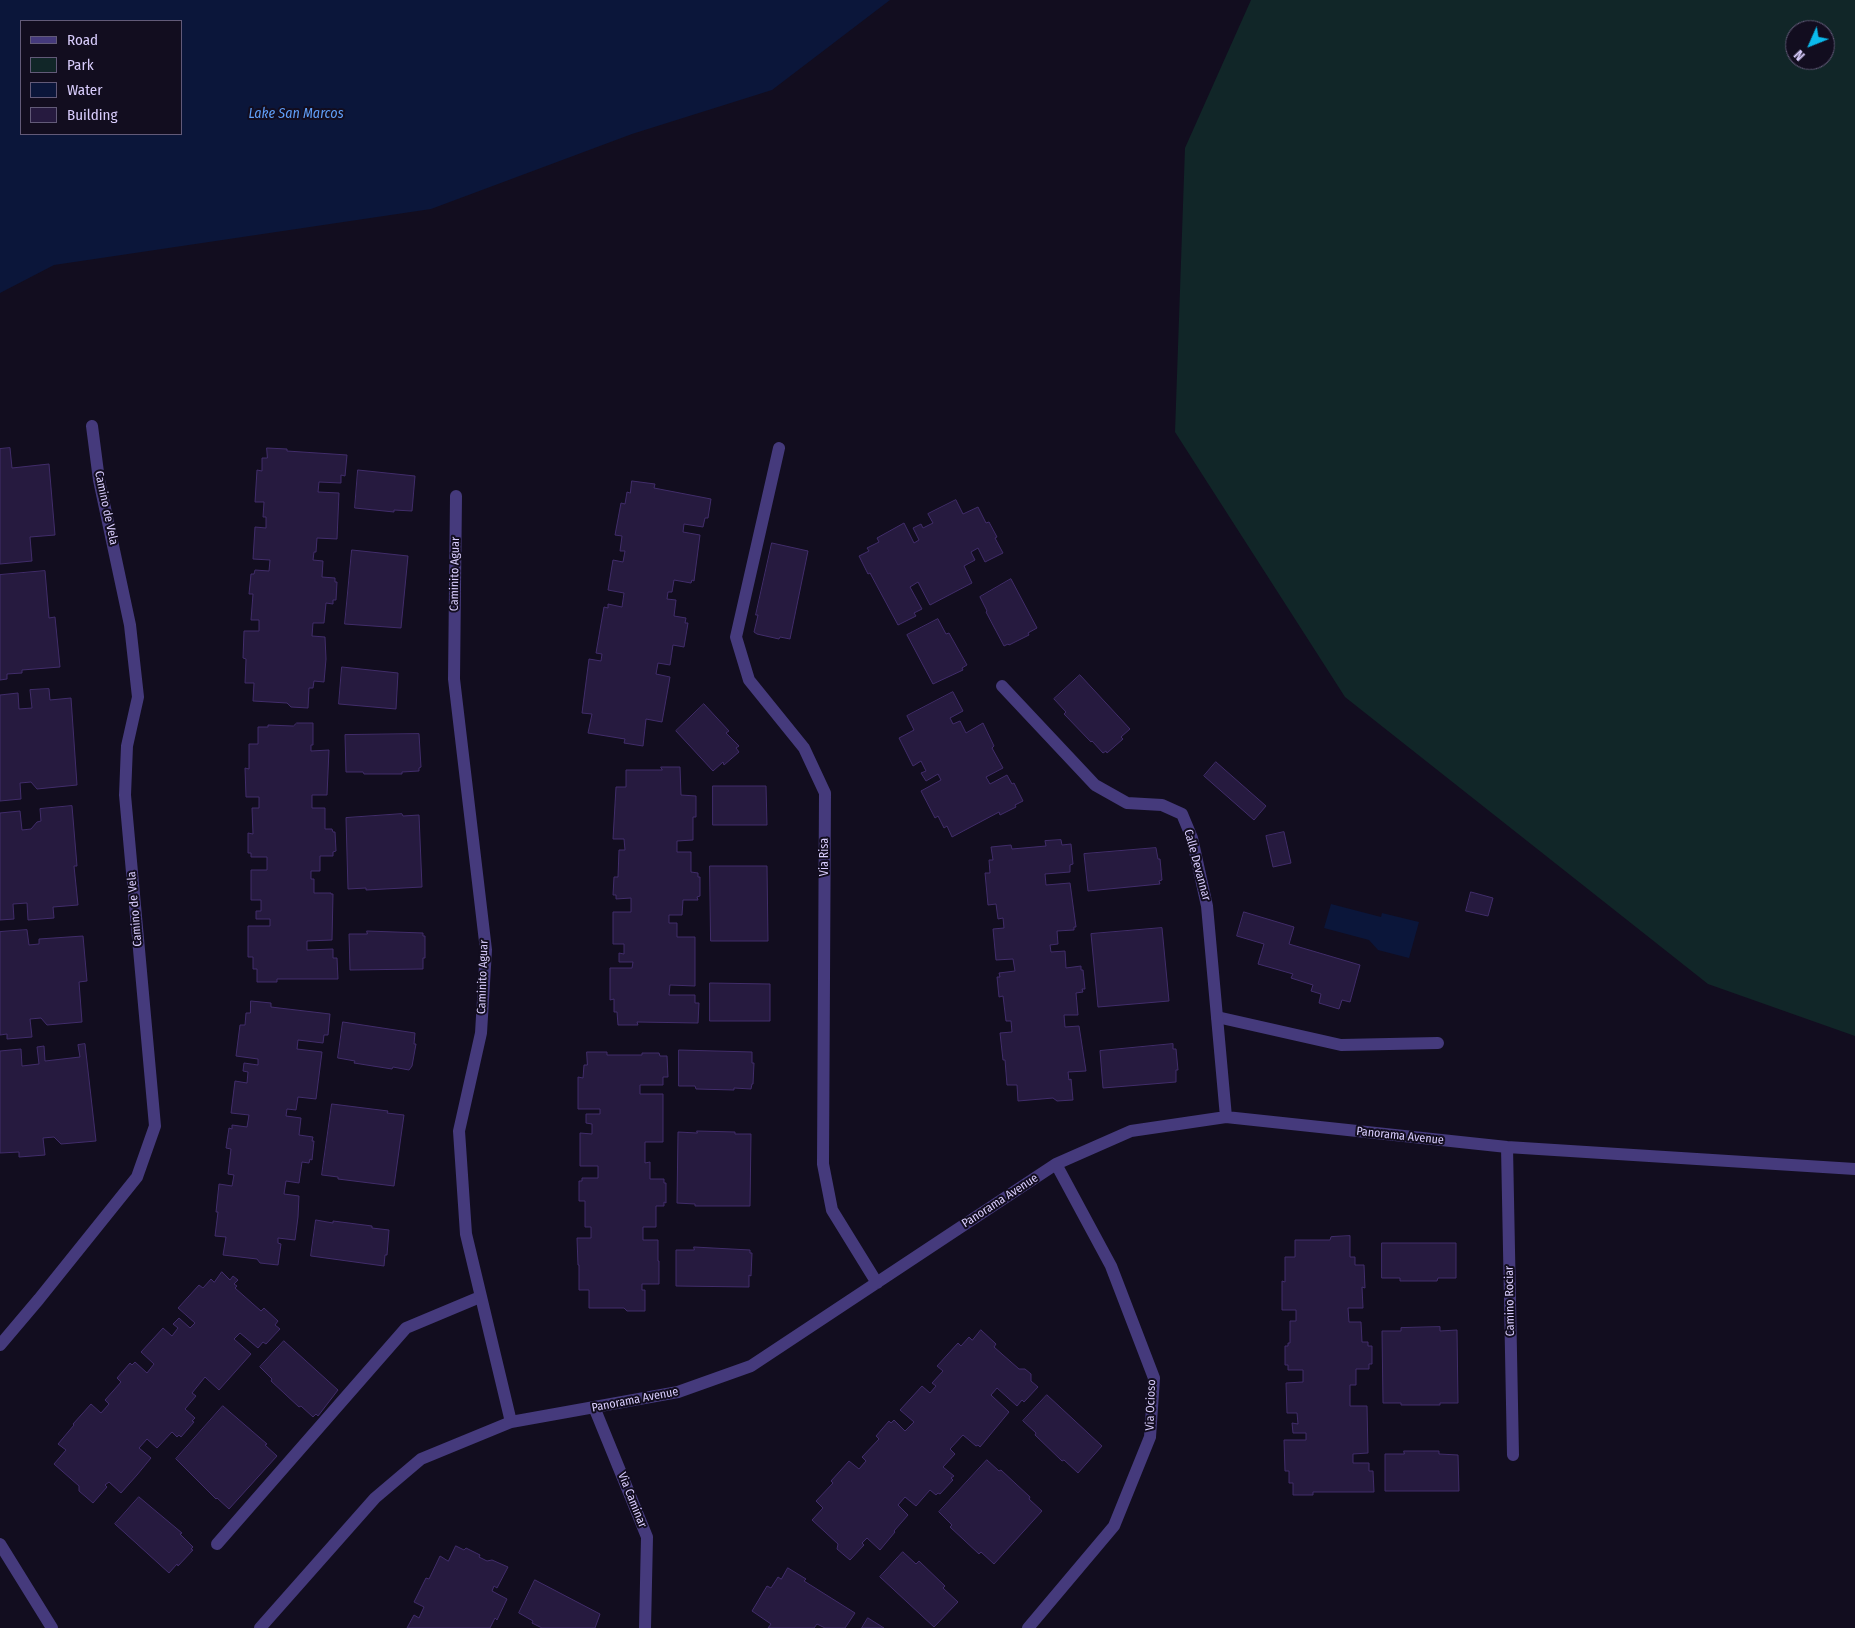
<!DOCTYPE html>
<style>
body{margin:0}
#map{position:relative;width:1855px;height:1628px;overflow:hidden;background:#120d1f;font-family:"Fira Sans Condensed",sans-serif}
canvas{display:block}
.legend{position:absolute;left:20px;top:20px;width:162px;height:115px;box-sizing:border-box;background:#120d1f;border:1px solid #625a78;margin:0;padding:6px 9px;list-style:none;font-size:15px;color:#d9cdfd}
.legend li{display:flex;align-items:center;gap:10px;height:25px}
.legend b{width:25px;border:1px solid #625a78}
.north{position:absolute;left:1785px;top:20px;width:50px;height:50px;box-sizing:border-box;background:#120d1f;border:1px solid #625a78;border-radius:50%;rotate:226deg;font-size:14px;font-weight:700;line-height:20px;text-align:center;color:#d9cdfd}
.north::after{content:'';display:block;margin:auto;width:18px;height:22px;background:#0bbaec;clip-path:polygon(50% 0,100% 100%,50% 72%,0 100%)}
</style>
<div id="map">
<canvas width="1855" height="1628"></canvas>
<ul class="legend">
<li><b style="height:6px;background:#453a7c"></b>Road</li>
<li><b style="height:14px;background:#112628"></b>Park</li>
<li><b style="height:14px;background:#0b163a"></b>Water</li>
<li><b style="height:14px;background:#261a3f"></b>Building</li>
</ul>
<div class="north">N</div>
</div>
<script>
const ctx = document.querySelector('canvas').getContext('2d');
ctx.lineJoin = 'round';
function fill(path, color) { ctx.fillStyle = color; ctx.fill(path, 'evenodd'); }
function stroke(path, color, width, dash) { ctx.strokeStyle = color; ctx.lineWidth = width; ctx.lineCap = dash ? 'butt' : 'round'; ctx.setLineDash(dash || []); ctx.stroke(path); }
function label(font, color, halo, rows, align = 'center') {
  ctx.font = font + ' "Fira Sans Condensed",sans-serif'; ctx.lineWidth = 4; ctx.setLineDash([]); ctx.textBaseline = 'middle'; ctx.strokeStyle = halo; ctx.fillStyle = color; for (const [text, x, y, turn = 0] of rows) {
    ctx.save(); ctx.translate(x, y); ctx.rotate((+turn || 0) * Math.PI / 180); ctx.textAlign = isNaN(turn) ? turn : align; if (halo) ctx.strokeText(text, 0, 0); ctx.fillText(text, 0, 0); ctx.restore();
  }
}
const green = new Path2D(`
 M 1251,0 L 1855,0 L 1855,1036 L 1708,984 L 1345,697 L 1175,432 L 1185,148 ZM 1795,30 L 1825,30 L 1825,60 L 1795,60 Z`);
const water = new Path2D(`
 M 0,0 L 890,0 L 772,90 L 632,134 L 431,209 L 54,265 L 0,293 ZM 21,21 L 181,21 L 181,134 L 21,134 Z
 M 1331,904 L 1381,917 L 1382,913 L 1419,922 L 1409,958 L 1378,950 L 1369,940 L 1324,928 Z`);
const building = new Path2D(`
 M 10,448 L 12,468 L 49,464 L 55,535 L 30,537 L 32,561 L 0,564 L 0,449 Z
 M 267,448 L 287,449 L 287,451 L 347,455 L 345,476 L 341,475 L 341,483 L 319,482 L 318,492 L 339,493 L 337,539 L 317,538 L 316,552 L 314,552 L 313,560 L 323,561 L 322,577 L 335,578 L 335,582 L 337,582 L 336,600 L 333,600 L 333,604 L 326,603 L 324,623 L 313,623 L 312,636 L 325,637 L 326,659 L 324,682 L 314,681 L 313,688 L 309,688 L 308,708 L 291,707 L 287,703 L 253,701 L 254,683 L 245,683 L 246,659 L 243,658 L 244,631 L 259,631 L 259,620 L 251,620 L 253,594 L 249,594 L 251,574 L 254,574 L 255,570 L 269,571 L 270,560 L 253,559 L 255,527 L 266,528 L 266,517 L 263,517 L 264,502 L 255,502 L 257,470 L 262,471 L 262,458 L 267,458 Z
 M 358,470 L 415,476 L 412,511 L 394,510 L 394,512 L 355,508 Z
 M 632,481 L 655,484 L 654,488 L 711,499 L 708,518 L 705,518 L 703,527 L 684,524 L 683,532 L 700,535 L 694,581 L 692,580 L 691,583 L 674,580 L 672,592 L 668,592 L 667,599 L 676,600 L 674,616 L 686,618 L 685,623 L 688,623 L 684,647 L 673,645 L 670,665 L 658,663 L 656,674 L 670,677 L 662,722 L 646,719 L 643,746 L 624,743 L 625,739 L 588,733 L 592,714 L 582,713 L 589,659 L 601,661 L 602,654 L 596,653 L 604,607 L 608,608 L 608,604 L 622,607 L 624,593 L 608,590 L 613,560 L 623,562 L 625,551 L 620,551 L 622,536 L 615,535 L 621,503 L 625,504 L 627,492 L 630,493 Z
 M 956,500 L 963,514 L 978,507 L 986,523 L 989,522 L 997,537 L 995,538 L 1003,553 L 985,562 L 978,548 L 971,552 L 975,560 L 964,566 L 972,583 L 930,605 L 918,582 L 910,587 L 922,609 L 914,613 L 916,616 L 898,625 L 870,573 L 868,574 L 859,556 L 869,551 L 867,548 L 879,542 L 877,538 L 904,523 L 914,543 L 919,540 L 913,528 L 921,524 L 923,528 L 933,523 L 928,514 Z
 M 772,543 L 808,551 L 790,639 L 780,637 L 779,639 L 757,634 L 754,632 L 758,615 L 756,615 Z
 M 352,550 L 408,556 L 401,628 L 345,624 Z
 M 45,571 L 49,618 L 55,617 L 60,667 L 22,670 L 22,673 L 7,674 L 7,679 L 0,680 L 0,575 Z
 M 1011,579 L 1037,628 L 1028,633 L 1029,635 L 1009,645 L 1008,644 L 1004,646 L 986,612 L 987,611 L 980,597 Z
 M 938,619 L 946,634 L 949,633 L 967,665 L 962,668 L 963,670 L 933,684 L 907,635 Z
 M 342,667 L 398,673 L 396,709 L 339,704 Z
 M 1080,675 L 1130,729 L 1121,737 L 1123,739 L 1107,753 L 1106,751 L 1103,753 L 1092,741 L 1091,742 L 1064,714 L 1066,712 L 1054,699 Z
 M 49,689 L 50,700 L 71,698 L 77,785 L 37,789 L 31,782 L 20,783 L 21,799 L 0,801 L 0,695 L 18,693 L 19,709 L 32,708 L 30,690 Z
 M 953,692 L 963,711 L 950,718 L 953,724 L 960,721 L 966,733 L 983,723 L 994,746 L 992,748 L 1003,768 L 986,777 L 990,784 L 1007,775 L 1012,784 L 1014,783 L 1023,801 L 1015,805 L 1016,807 L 1000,815 L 999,812 L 952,837 L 947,826 L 944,828 L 938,816 L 935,818 L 921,791 L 941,780 L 938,774 L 926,781 L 921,773 L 926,771 L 921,761 L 913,766 L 899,738 L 914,730 L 907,716 Z
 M 704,704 L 729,731 L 726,733 L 739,746 L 736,748 L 739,752 L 724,765 L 723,762 L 713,771 L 676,731 Z
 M 297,723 L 313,723 L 313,745 L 311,745 L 311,751 L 329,750 L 327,795 L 312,795 L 312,808 L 325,808 L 325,829 L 332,829 L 333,832 L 335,832 L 336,851 L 333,852 L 333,856 L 320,856 L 320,871 L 311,871 L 311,879 L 314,879 L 314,893 L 331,893 L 331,894 L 333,894 L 332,940 L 307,941 L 307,950 L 333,949 L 333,958 L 337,958 L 338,979 L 277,979 L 277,982 L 257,982 L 257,969 L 253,969 L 253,957 L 248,957 L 248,926 L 270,926 L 270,919 L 256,919 L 256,911 L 261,911 L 261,900 L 251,900 L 251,870 L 267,870 L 267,857 L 251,857 L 251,853 L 248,853 L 248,833 L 253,834 L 252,808 L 259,808 L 259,797 L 246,797 L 245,768 L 249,769 L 249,744 L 258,744 L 258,727 L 268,727 L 268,725 L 293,726 Z
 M 419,734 L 421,767 L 419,768 L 419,771 L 402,772 L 402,774 L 364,774 L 363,772 L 346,772 L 345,735 Z
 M 1216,762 L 1266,806 L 1254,820 L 1204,776 Z
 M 661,767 L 680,767 L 681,795 L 696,796 L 696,817 L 693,817 L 693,840 L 677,841 L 677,852 L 691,852 L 691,872 L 698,873 L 698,877 L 700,877 L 700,896 L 697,897 L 698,900 L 683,900 L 682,915 L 669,915 L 669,923 L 677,923 L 677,937 L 695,937 L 695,986 L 670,985 L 669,995 L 695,995 L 695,1003 L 699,1003 L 698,1023 L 637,1022 L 638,1025 L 618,1025 L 617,1012 L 614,1012 L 614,999 L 610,1000 L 610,968 L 632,968 L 633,962 L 619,962 L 619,953 L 624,954 L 624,944 L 613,944 L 613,912 L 631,912 L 631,898 L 616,899 L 616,895 L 613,895 L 614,877 L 618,877 L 619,850 L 625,850 L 624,839 L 613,839 L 616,787 L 626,787 L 626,770 L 662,770 Z
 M 713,786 L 766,786 L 767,825 L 713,825 Z
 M 72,806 L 77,866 L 74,866 L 78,905 L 53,907 L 54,918 L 28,920 L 27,903 L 13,904 L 14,919 L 0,920 L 0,813 L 20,811 L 22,830 L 31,829 L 37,822 L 41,821 L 40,809 Z
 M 402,814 L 403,816 L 419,815 L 422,887 L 366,890 L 366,888 L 348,889 L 346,818 Z
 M 1284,832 L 1291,863 L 1273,867 L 1266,836 Z
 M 1061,840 L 1062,845 L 1071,844 L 1073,864 L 1070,865 L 1070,872 L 1045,874 L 1046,885 L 1070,883 L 1076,927 L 1074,927 L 1074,930 L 1057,931 L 1058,944 L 1050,945 L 1051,952 L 1065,951 L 1066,968 L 1081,966 L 1081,970 L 1083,970 L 1085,989 L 1082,989 L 1083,992 L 1076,993 L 1078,1015 L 1064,1015 L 1065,1027 L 1079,1026 L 1086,1071 L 1068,1072 L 1069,1080 L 1071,1079 L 1073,1100 L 1057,1101 L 1053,1098 L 1018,1101 L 1017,1085 L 1007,1085 L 1005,1060 L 1003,1060 L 1000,1033 L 1012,1032 L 1011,1021 L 1006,1021 L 1003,996 L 999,997 L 997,977 L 1000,977 L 999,973 L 1015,971 L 1013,959 L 996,960 L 993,929 L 1004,928 L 1003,918 L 998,919 L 996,904 L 988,905 L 985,873 L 990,873 L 989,860 L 993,860 L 991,847 L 1011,845 L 1012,849 L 1046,846 L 1045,841 Z
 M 1156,848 L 1158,859 L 1160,859 L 1162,880 L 1159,881 L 1160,884 L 1088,891 L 1084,854 Z
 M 710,866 L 767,866 L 768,941 L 711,941 Z
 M 1471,892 L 1493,898 L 1488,916 L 1466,911 Z
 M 1244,912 L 1294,927 L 1289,944 L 1360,965 L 1350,1002 L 1342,1000 L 1339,1009 L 1319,1003 L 1321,994 L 1311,991 L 1313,985 L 1291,978 L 1293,974 L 1258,964 L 1264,944 L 1237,936 Z
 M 1162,928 L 1169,1001 L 1098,1007 L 1091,934 Z
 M 27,930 L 29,945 L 39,944 L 39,939 L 83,936 L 87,981 L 79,982 L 82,1022 L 47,1025 L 41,1018 L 30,1019 L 32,1037 L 7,1039 L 7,1034 L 0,1035 L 0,932 Z
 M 367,931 L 423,933 L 423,936 L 425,936 L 425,958 L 423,958 L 423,969 L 350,970 L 349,934 L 367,934 Z
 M 710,983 L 770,984 L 770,1021 L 710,1021 Z
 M 251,1001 L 271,1003 L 271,1007 L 330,1014 L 328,1035 L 324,1035 L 323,1043 L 298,1040 L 297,1049 L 322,1052 L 316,1099 L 298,1097 L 296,1110 L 287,1109 L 286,1116 L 301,1118 L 299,1135 L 313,1137 L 312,1141 L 314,1141 L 312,1160 L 310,1159 L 309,1163 L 302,1162 L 299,1183 L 286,1181 L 284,1194 L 299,1196 L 298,1217 L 295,1240 L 278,1238 L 278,1243 L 281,1244 L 278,1265 L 260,1263 L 257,1259 L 223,1255 L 226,1237 L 215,1236 L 218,1212 L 216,1212 L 219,1184 L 232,1186 L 234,1175 L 228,1174 L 231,1149 L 226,1148 L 229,1128 L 232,1129 L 232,1125 L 247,1127 L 249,1115 L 231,1113 L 235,1081 L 247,1083 L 248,1072 L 243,1071 L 244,1063 L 258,1065 L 258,1059 L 236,1056 L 240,1025 L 245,1025 L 246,1013 L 250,1013 Z
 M 343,1022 L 415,1033 L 414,1044 L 416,1044 L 412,1066 L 409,1070 L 393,1067 L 392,1069 L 354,1063 L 355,1061 L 338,1058 Z
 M 85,1044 L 96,1141 L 61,1144 L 54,1137 L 43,1138 L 45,1155 L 19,1157 L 19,1152 L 0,1153 L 0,1051 L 21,1049 L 22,1066 L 39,1064 L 37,1047 L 44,1046 L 45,1061 L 80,1057 L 78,1045 Z
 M 1173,1044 L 1173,1049 L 1176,1049 L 1178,1070 L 1176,1070 L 1176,1082 L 1103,1088 L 1100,1051 Z
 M 679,1050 L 752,1052 L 752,1063 L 754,1063 L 753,1084 L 752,1084 L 751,1089 L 734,1088 L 734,1090 L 696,1089 L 695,1086 L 679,1086 Z
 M 587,1052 L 607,1052 L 607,1055 L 642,1055 L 642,1053 L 659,1053 L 660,1056 L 667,1056 L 668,1077 L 663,1077 L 663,1085 L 640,1085 L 640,1094 L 663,1094 L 663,1142 L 645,1142 L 645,1163 L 650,1162 L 650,1179 L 664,1179 L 664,1183 L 666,1183 L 666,1203 L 664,1202 L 664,1206 L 656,1206 L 656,1227 L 643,1227 L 643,1240 L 658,1240 L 658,1261 L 659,1261 L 659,1284 L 642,1284 L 642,1290 L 645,1290 L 645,1311 L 627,1311 L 624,1308 L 589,1308 L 589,1290 L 579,1290 L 579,1265 L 578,1265 L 577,1238 L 591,1238 L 591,1227 L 585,1227 L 585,1201 L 579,1201 L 579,1181 L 582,1181 L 582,1178 L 598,1178 L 598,1166 L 580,1166 L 580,1133 L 592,1134 L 592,1124 L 586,1123 L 586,1114 L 600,1114 L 600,1109 L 578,1109 L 578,1077 L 583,1078 L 584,1065 L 587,1065 Z
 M 332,1104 L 388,1111 L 387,1113 L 404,1115 L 394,1186 L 338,1179 L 338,1177 L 322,1175 Z
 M 697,1131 L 735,1132 L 735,1134 L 751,1134 L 750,1206 L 695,1206 L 695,1204 L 677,1203 L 678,1132 L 697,1133 Z
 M 316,1220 L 333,1223 L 333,1221 L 372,1226 L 372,1228 L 389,1230 L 387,1255 L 385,1255 L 384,1266 L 311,1256 Z
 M 1350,1236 L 1350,1257 L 1355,1257 L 1355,1265 L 1364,1265 L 1365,1288 L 1362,1287 L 1363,1308 L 1348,1308 L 1349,1322 L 1361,1322 L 1362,1342 L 1368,1342 L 1368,1346 L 1372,1346 L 1372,1364 L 1369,1364 L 1369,1369 L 1356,1369 L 1356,1385 L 1350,1385 L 1350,1406 L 1367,1406 L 1368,1453 L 1353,1454 L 1353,1463 L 1369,1463 L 1369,1471 L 1373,1471 L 1374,1492 L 1313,1492 L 1313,1495 L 1293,1495 L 1293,1483 L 1289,1483 L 1289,1471 L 1285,1471 L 1284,1440 L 1306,1440 L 1306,1433 L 1293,1433 L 1292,1423 L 1298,1424 L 1297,1413 L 1287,1413 L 1286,1383 L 1303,1382 L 1303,1370 L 1288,1370 L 1288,1365 L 1285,1365 L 1285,1346 L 1288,1346 L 1288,1343 L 1290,1343 L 1290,1321 L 1296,1321 L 1296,1310 L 1282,1310 L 1282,1281 L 1285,1282 L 1285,1257 L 1295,1257 L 1295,1240 L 1330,1240 L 1331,1237 Z
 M 1382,1243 L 1456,1243 L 1456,1278 L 1438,1278 L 1437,1281 L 1400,1281 L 1400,1278 L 1382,1278 Z
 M 694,1247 L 750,1250 L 750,1253 L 752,1253 L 751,1276 L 749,1275 L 749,1287 L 676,1286 L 676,1250 L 694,1250 Z
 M 222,1272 L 230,1280 L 233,1276 L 238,1280 L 234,1284 L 237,1286 L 235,1288 L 261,1311 L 264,1308 L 278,1321 L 275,1325 L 280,1329 L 266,1344 L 263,1342 L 258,1348 L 240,1333 L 234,1339 L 251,1354 L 219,1390 L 205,1377 L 192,1393 L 196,1396 L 185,1409 L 195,1418 L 192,1421 L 194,1422 L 181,1437 L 179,1435 L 177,1437 L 172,1432 L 157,1448 L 147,1439 L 139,1448 L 151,1458 L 137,1475 L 121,1493 L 109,1482 L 105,1485 L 107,1487 L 93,1503 L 79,1491 L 79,1486 L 54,1464 L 66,1450 L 58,1444 L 74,1425 L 73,1424 L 91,1404 L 101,1413 L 109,1404 L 105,1400 L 121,1382 L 117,1378 L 130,1363 L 132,1365 L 135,1362 L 147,1373 L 154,1364 L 141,1352 L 163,1328 L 172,1336 L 178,1328 L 173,1324 L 179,1318 L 190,1328 L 195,1323 L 178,1308 L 199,1285 L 203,1288 L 211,1279 L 214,1282 Z
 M 1440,1327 L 1440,1331 L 1457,1330 L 1458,1403 L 1440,1403 L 1440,1405 L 1401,1405 L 1401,1403 L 1383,1403 L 1382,1331 L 1401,1331 L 1401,1328 Z
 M 981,1330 L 996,1344 L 994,1347 L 1019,1369 L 1025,1369 L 1031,1374 L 1031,1381 L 1038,1387 L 1024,1402 L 1022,1400 L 1017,1406 L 997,1388 L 991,1395 L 1009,1412 L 980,1447 L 978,1445 L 976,1446 L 963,1435 L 950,1449 L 955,1454 L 943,1467 L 954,1476 L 951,1478 L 953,1480 L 940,1494 L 938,1493 L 936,1495 L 930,1490 L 916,1506 L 905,1497 L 898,1505 L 908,1515 L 894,1531 L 895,1532 L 880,1550 L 867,1538 L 862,1543 L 864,1545 L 850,1560 L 837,1549 L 838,1544 L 812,1520 L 823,1508 L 816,1501 L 833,1483 L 831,1481 L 849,1461 L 859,1469 L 866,1461 L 862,1457 L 879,1439 L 876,1436 L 889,1421 L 891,1423 L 894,1420 L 905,1431 L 914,1422 L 900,1410 L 922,1386 L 930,1393 L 936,1386 L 932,1383 L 943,1371 L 937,1366 L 958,1343 L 961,1346 L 969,1337 L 972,1340 Z
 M 284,1341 L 338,1390 L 318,1416 L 316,1414 L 313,1417 L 301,1406 L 299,1407 L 271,1381 L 272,1379 L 260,1367 Z
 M 1047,1395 L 1102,1446 L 1078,1473 L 1064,1460 L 1062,1461 L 1035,1435 L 1036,1433 L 1023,1421 Z
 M 223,1406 L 267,1444 L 265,1445 L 277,1456 L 229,1509 L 217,1498 L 216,1499 L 176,1459 Z
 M 1404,1451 L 1439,1451 L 1439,1454 L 1458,1455 L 1459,1491 L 1385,1491 L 1385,1454 L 1404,1454 Z
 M 987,1460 L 999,1471 L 1001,1470 L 1030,1497 L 1029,1499 L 1042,1511 L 994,1564 L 981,1552 L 979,1554 L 950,1527 L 952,1525 L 939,1512 Z
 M 139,1497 L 182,1533 L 180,1534 L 193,1547 L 191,1549 L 193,1550 L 178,1566 L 177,1564 L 169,1573 L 115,1524 Z
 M 456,1546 L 464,1550 L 466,1548 L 480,1555 L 479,1557 L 487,1561 L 492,1560 L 508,1567 L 497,1588 L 494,1586 L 492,1591 L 507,1599 L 497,1620 L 495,1618 L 490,1628 L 407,1628 L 414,1615 L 419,1618 L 424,1607 L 414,1602 L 426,1578 L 429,1579 L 440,1556 L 448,1561 Z
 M 903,1552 L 916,1564 L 919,1561 L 945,1586 L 943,1588 L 958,1602 L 934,1627 L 880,1577 Z
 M 788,1568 L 806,1579 L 804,1581 L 855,1613 L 845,1628 L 825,1628 L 817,1624 L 814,1628 L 768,1628 L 771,1624 L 752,1611 L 767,1586 L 771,1588 L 778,1577 L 781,1579 Z
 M 535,1580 L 600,1614 L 595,1628 L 542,1628 L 532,1623 L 533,1621 L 519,1613 Z
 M 868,1618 L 884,1628 L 862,1628 Z`);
const service = new Path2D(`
 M 1217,1017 L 1341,1045 L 1438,1043
 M 217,1544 L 406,1328 L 480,1297`);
const minor = new Path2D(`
 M 779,448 L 736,637 L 749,680 L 804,748 L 825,793 L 823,1164 L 832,1210 L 877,1283
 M 456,496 L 454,679 L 486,950 L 481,1033 L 459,1131 L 466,1234 L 511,1422
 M 1002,686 L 1095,785 L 1127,803 L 1162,805 L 1182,814 L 1192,838 L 1207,906 L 1226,1117
 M 1507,1147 L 1513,1455
 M 0,1345 L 39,1299 L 137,1177 L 155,1126 L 125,795 L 127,746 L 138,697 L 130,625 L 99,480 L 92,426
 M 594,1407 L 647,1537 L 645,1628
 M 260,1628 L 375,1498 L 421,1459 L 511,1422 L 678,1392 L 751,1366 L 1056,1164 L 1131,1131 L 1226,1117 L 1507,1147 L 1855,1169
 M 1028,1628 L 1114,1526 L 1150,1437 L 1154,1378 L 1111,1266 L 1056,1164`);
const tertiary = new Path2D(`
 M 0,1544 L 52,1628`);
const streetNames = [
 ["Camino de Vela",106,508,78],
 ["Caminito Aguar",455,574,-89],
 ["Via Risa",825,857,-90],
 ["Calle Devannar",1197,865,75],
 ["Camino de Vela",135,909,-95],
 ["Caminito Aguar",483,977,-88],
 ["Panorama Avenue",1400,1136,6],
 ["Panorama Avenue",1000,1201,-33],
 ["Camino Rociar",1510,1301,-91],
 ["Panorama Avenue",635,1400,-11],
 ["Via Ocioso",1151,1405,-88],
 ["Via Caminar",632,1500,68]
];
const waterNames = [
 ["Lake San Marcos",296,114]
];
fill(green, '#112628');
fill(water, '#0b163a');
fill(building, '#261a3f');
stroke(building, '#412d6a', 1);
stroke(service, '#453a7c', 12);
stroke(minor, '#453a7c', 12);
stroke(tertiary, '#453a7c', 12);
label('12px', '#d9cdfd', '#120d1f', streetNames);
label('italic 14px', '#609ff8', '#120d1f', waterNames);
</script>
